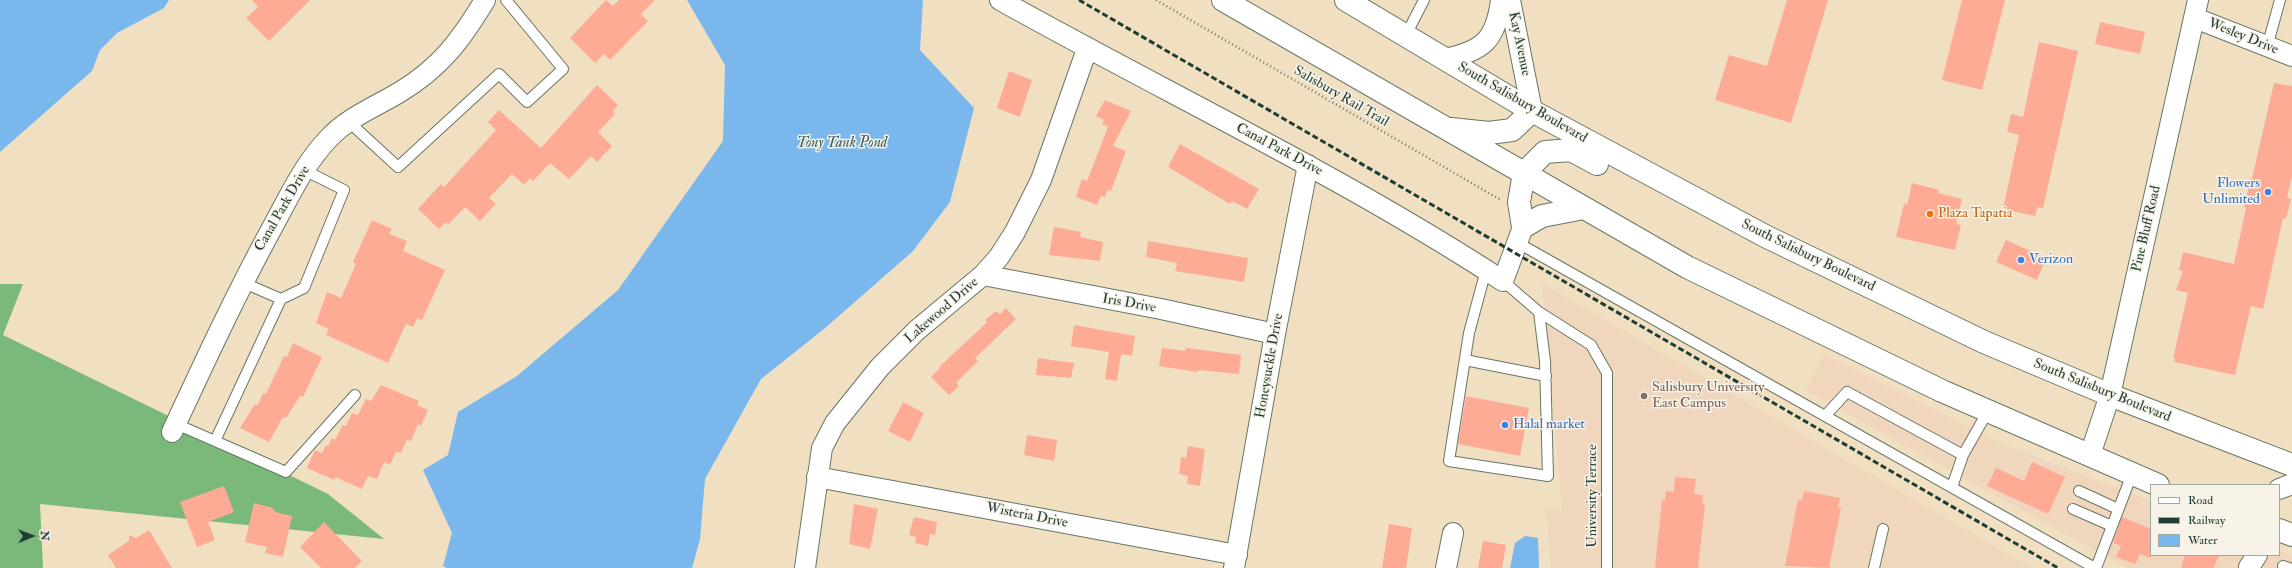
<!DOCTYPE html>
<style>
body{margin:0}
#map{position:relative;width:2292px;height:568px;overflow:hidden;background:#f0e0c1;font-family:"IM FELL Double Pica",serif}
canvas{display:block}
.legend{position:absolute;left:2150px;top:484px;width:130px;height:72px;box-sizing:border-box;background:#f7f3e8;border:1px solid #a1aaa0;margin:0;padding:5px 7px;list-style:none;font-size:12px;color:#1f3d34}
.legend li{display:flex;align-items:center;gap:8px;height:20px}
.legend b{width:20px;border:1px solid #a1aaa0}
.north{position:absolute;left:12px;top:516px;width:40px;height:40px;-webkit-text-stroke:3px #f7f3e8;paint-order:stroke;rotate:89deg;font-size:11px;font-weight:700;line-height:16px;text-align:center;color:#1f3d34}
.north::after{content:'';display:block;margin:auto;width:14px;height:18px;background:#1f3d34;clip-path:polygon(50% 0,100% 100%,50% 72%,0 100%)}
</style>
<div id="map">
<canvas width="2292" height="568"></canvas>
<ul class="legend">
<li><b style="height:5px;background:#fff"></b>Road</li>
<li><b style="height:5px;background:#1f3d34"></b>Railway</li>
<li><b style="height:11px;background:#7ab7ed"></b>Water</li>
</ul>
<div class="north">N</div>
</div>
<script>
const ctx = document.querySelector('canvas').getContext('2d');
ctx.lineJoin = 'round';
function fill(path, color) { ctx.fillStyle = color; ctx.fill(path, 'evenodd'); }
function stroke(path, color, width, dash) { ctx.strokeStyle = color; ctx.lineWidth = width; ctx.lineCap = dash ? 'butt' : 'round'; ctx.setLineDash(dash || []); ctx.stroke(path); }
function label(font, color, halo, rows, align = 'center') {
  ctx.font = font + ' "IM FELL Double Pica",serif'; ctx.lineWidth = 3; ctx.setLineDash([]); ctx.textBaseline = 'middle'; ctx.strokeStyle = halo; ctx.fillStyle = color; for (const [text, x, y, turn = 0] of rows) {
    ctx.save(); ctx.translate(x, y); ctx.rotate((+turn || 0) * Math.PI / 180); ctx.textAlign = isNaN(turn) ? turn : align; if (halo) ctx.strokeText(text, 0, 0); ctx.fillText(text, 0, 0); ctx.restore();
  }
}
const built = new Path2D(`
 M 1542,283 L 2032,568 L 1551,568 L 1546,508 L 1562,511 Z
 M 1824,354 L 2003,444 L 2151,501 L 2151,555 L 2279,555 L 2279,551 L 2292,556 L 2292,568 L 2127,568 L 1806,391 Z`);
const forest = new Path2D(`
 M 0,284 L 23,284 L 3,335 L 328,494 L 384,539 L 40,504 L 43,568 L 0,568 Z`);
const water = new Path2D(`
 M 0,0 L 169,0 L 164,8 L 117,33 L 100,50 L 92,71 L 0,152 Z
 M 687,0 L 923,0 L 920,50 L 974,108 L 950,202 L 913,251 L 824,329 L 761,379 L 705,479 L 700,539 L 692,568 L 447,568 L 443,566 L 452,533 L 423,470 L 448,455 L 458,412 L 517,376 L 618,290 L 723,141 L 725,65 Z
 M 1525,536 L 1538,538 L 1539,568 L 1510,568 L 1515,543 Z`);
const building = new Path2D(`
 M 252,0 L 310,0 L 269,41 L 246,18 L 258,7 Z
 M 606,0 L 613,6 L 619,0 L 655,0 L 641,14 L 648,21 L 610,60 L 604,54 L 595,63 L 570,38 Z
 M 1787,0 L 1828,0 L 1791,123 L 1715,100 L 1729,55 L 1767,66 Z
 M 1962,0 L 2005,0 L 1982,90 L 1942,80 Z
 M 2100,22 L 2145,32 L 2140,54 L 2095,44 Z
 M 2039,42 L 2078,51 L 2043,208 L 2038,207 L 2035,216 L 2003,209 L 2019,135 L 2007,132 L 2011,114 L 2023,117 Z
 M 1009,71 L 1032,80 L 1020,117 L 997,108 Z
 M 2274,83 L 2292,86 L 2292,176 L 2287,198 L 2291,199 L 2286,219 L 2283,218 L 2263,309 L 2251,306 L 2235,375 L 2174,362 L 2175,358 L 2173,358 L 2188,293 L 2176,290 L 2183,271 L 2179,270 L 2183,252 L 2234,264 L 2246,208 L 2244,207 L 2249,186 L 2250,187 Z
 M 597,85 L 618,105 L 613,111 L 615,114 L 598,132 L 612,146 L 597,162 L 591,156 L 569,179 L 550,163 L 533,181 L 530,178 L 524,185 L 512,174 L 489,198 L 496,204 L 480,221 L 465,207 L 448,225 L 446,222 L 439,229 L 418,209 L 441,184 L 444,187 L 496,130 L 488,122 L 499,110 L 541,148 Z
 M 1105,100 L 1131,111 L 1113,146 L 1126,151 L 1111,191 L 1108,189 L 1105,197 L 1101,196 L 1097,205 L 1076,197 L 1082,179 L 1087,181 L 1108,127 L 1102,124 L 1104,120 L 1096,116 Z
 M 1180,144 L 1259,189 L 1247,209 L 1232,201 L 1230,204 L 1168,167 Z
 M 1912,183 L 1939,190 L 1938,193 L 1962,199 L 1956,224 L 1961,225 L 1955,250 L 1896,237 L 1904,204 L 1907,205 Z
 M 372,220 L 392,229 L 389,234 L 407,241 L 403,251 L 445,270 L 422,320 L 417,318 L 413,327 L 406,324 L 388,363 L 326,335 L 329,329 L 316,323 L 327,292 L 341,298 L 356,264 L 353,262 Z
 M 1054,227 L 1081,232 L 1080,237 L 1103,242 L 1100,261 L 1049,255 Z
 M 2006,240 L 2046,258 L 2037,280 L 1996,262 Z
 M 1148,241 L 1248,258 L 1244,282 L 1175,271 L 1177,263 L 1146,257 Z
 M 1006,308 L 1016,319 L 975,358 L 978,361 L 956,383 L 959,386 L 949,395 L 931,377 L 940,368 L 939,367 L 980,329 L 987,322 L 985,320 L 996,311 L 1000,314 Z
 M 1074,325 L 1135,336 L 1132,356 L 1121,354 L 1117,381 L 1105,379 L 1109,352 L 1071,346 Z
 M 293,343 L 322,357 L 303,397 L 300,396 L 286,418 L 283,417 L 269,442 L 240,428 L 255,404 L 258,405 L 263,393 L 266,394 L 284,356 L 287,357 Z
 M 1162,348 L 1185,351 L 1186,348 L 1241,355 L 1239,374 L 1198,370 L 1198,372 L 1159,366 Z
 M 1038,358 L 1074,363 L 1071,378 L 1036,375 Z
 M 381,385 L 419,401 L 417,405 L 428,410 L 421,426 L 418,424 L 411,441 L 407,439 L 401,453 L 396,452 L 390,465 L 384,462 L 377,479 L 368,476 L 362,489 L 335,477 L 334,480 L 307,468 L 315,450 L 322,453 L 326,445 L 328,446 L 332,438 L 335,440 L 343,425 L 346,426 L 352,413 L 358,415 L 366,399 L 371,401 Z
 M 1466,396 L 1529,408 L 1520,456 L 1458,444 Z
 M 903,402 L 924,413 L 910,442 L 888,431 Z
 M 1027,435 L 1057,440 L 1054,461 L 1024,455 Z
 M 1188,446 L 1205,449 L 1200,486 L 1187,484 L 1188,476 L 1179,474 L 1181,457 L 1186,458 Z
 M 2032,462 L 2065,477 L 2048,514 L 1987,486 L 1996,468 L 2024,481 Z
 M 1675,477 L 1696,479 L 1694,494 L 1703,495 L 1702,504 L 1705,504 L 1698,568 L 1655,568 L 1662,500 L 1665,500 L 1666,491 L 1674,492 Z
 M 224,486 L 234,512 L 208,522 L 215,540 L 197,547 L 180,502 Z
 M 1804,491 L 1840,498 L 1838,507 L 1841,508 L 1829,568 L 1785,566 L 1798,500 L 1802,500 Z
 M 254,503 L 273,508 L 273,510 L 279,513 L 292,516 L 283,557 L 265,553 L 267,547 L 245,542 Z
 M 854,504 L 878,509 L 870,549 L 849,544 Z
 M 914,517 L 937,522 L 935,535 L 930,534 L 928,546 L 915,543 L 916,537 L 909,535 Z
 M 2122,517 L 2151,529 L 2151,558 L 2140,554 L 2135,564 L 2116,557 L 2121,546 L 2113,543 Z
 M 324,522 L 362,561 L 355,568 L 321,568 L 300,547 Z
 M 1389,524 L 1412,528 L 1406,568 L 1382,568 Z
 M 149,530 L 172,568 L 116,568 L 108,555 L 129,541 L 129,535 L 136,538 Z
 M 1483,541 L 1506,545 L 1502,568 L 1478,568 Z
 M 2185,555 L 2219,555 L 2214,568 L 2181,568 Z`);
const path = new Path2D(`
 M 1156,0 L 1501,200`);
const lane = new Path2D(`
 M 1406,35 L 1424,0
 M 2267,47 L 2280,0
 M 349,122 L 398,167 L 499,74 L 527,102 L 563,69 L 506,0
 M 1518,243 L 2095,568
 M 1486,270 L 1469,333 L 1449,461 L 1548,476 L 1545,361 L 1539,312
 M 1503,281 L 1539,312 L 1591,345 L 1607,373 L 1607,568
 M 244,283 L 281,299
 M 1465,360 L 1546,376
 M 1825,416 L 1847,392 L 1963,455 L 1988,411
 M 176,424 L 215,441 L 281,299 L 304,288 L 344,190 L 304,170
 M 215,441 L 286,472 L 355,395
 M 1952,487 L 1963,455
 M 2079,491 L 2118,509
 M 2073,509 L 2112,526
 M 2283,566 L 2289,568
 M 1874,568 L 1883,529
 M 2096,568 L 2132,474`);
const street = new Path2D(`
 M 1000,0 C 1168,94 1342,176 1503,281 L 1523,227
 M 1510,0 L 1532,111
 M 2195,18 L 2292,56
 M 1445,59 C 1483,51 1496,40 1501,0
 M 983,275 L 1161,309 L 1275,334
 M 172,432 C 204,363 236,294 272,228 C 289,197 304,164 329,138 C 349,117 375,107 400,92 C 440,68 461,40 485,0
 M 2090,455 L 2110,395 L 2198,0
 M 817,477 L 1237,555
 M 2279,489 L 2292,484
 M 2249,567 L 2257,555
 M 805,568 L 822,448 L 835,423 L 880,367 L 917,330 L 983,275 L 999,257 L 1015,232 L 1041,180 L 1087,49
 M 1234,568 L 1275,334 L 1308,165
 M 1446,568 L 1453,533`);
const primary = new Path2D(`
 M 1223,0 L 1687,267 L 1942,391 L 2158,485
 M 1346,0 L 1532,111 L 1765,236 L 1984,342 L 2110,395 L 2292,465
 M 1451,129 L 1489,133 L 1512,130 L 1532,111
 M 1584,208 L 1542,216 L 1523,227 L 1519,202 L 1524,173 L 1545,152 L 1571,150 L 1597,164
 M 2279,530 L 2292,535`);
const rail = new Path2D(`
 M 1079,0 L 2058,568`);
const markers = [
 [2268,192,4,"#3f7fe0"],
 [1930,214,4,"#e8710a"],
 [2021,260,4,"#3f7fe0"],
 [1644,396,4,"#8d6e63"],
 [1505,425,4,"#3f7fe0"]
];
const streetNames = [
 ["Wesley Drive",2243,37,22],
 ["Kay Avenue",1519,44,78],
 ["Salisbury Rail Trail",1341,97,30],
 ["South Salisbury Boulevard",1522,103,30],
 ["Canal Park Drive",1279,150,28],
 ["Canal Park Drive",283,209,-60],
 ["Pine Bluff Road",2147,229,-77],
 ["South Salisbury Boulevard",1808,256,26],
 ["Iris Drive",1129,304,10],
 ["Lakewood Drive",942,311,-41],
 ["Honeysuckle Drive",1270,366,-80],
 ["South Salisbury Boulevard",2102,391,22],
 ["University Terrace",1593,496,-90],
 ["Wisteria Drive",1027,516,11]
];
const shopNames = [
 ["Flowers",2260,184,"right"],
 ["Unlimited",2260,200,"right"],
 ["Verizon",2029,260],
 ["Halal market",1513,425]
];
const foodNames = [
 ["Plaza Tapatia",1938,214]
];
const educationNames = [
 ["Salisbury University",1652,388],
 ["East Campus",1652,404]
];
const waterNames = [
 ["Tony Tank Pond",842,144]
];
fill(built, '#f0d6bc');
fill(forest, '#7ab97a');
fill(water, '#7ab7ed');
fill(building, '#feab96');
stroke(lane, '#687665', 12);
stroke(street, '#687665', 22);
stroke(primary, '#687665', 24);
stroke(path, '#687665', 2.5, [1, 3]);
stroke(lane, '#fff', 10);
stroke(street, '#fff', 20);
stroke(primary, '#fff', 22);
stroke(rail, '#1f3d34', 3, [6, 3]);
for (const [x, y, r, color] of markers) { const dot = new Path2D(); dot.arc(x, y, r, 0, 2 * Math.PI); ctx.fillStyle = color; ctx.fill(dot); stroke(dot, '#f7f3e8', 1.5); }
label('14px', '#1f3d34', '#f7f3e8', streetNames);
label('14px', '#366cbe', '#f7f3e8', shopNames, 'left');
label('14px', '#c56008', '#f7f3e8', foodNames, 'left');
label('14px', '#785e54', '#f7f3e8', educationNames, 'left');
label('italic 15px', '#365c62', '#f7f3e8', waterNames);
</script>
